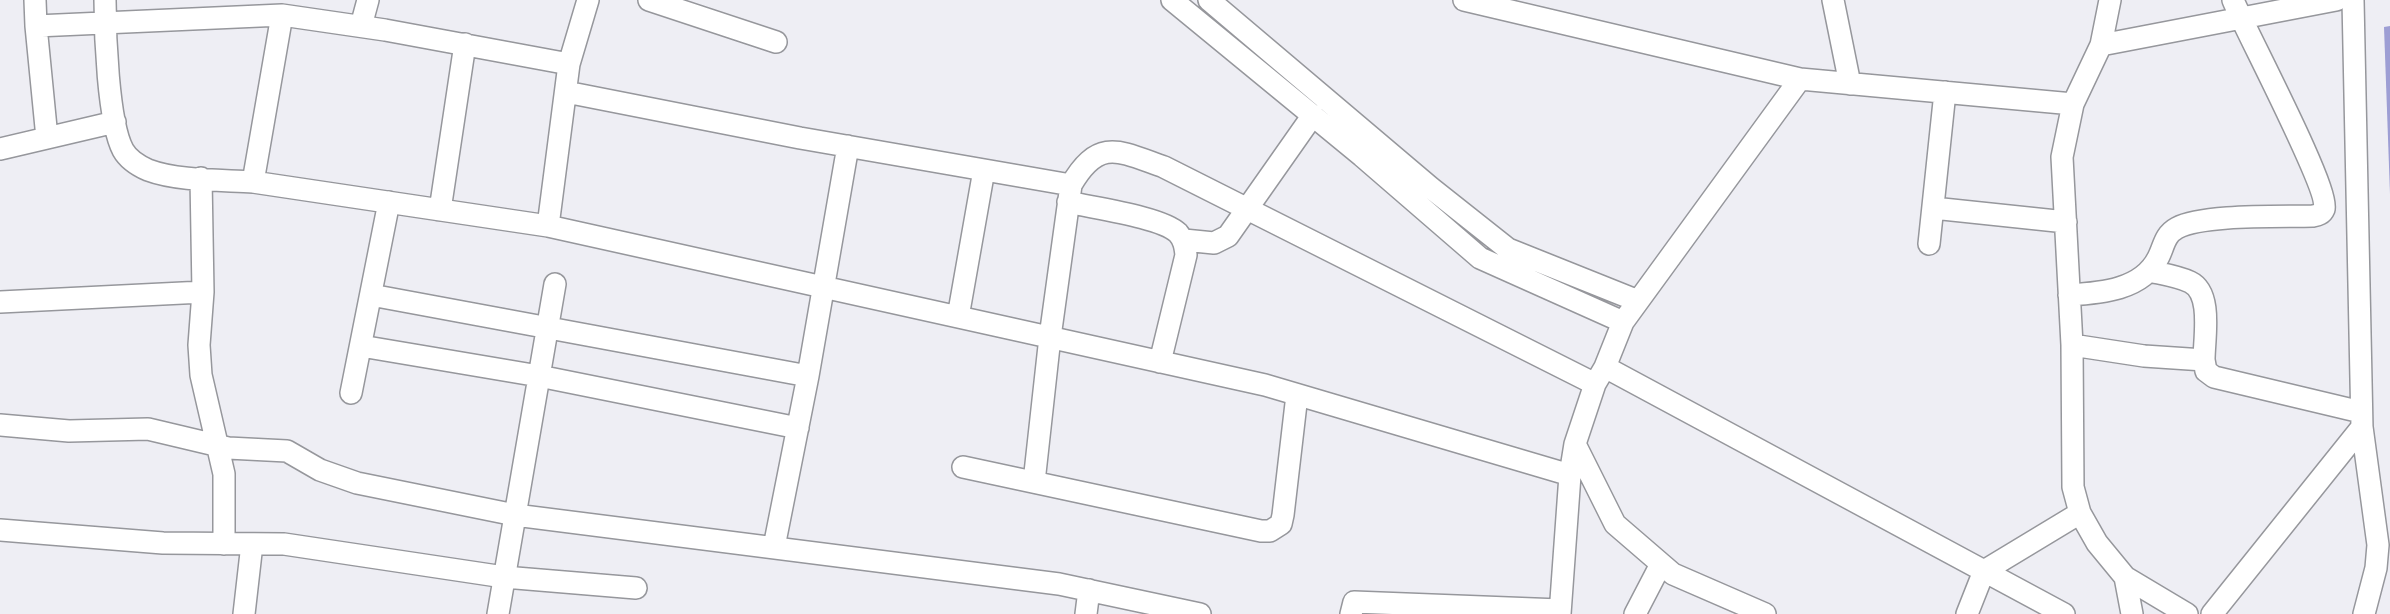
<!DOCTYPE html>
<style>
body{margin:0}
canvas{display:block;background:#eeeef4}
</style>
<canvas width="2390" height="614"></canvas>
<script>
const ctx = document.querySelector('canvas').getContext('2d');
ctx.lineJoin = 'round';
function fill(path, color) { ctx.fillStyle = color; ctx.fill(path, 'evenodd'); }
function stroke(path, color, width, dash) { ctx.strokeStyle = color; ctx.lineWidth = width; ctx.lineCap = dash ? 'butt' : 'round'; ctx.setLineDash(dash || []); ctx.stroke(path); }
const water = new Path2D(`
 M 2390,26 L 2390,194 L 2384,27 Z`);
const street = new Path2D(`
 M 35,0 L 36,26 L 47,138
 M 105,0 C 105,33 108,122 123,150 C 128,159 139,166 148,170 C 177,181 221,180 253,182
 M 649,0 L 776,42
 M 1172,0 L 1362,156 L 1480,258 L 1623,322
 M 1209,0 L 1431,188 L 1508,249 L 1638,301
 M 1464,0 L 1800,79 L 2073,104 L 2101,45 L 2336,0
 M 1833,0 L 1850,84
 M 2353,0 L 2362,427 L 2378,545 L 2376,568 L 2364,614
 M 282,15 L 253,182 L 548,226 L 1265,385 L 1570,475
 M 36,26 L 282,15 L 385,30 L 569,64 L 548,226
 M 361,26 L 368,0
 M 2101,45 L 2110,0
 M 569,64 L 588,0
 M 566,92 L 800,138 L 1071,185 L 1050,337 L 1034,482
 M 2073,104 L 2062,157 L 2072,345 L 2073,487 L 2080,513 L 2097,543 L 2125,577 L 2187,614
 M 0,149 L 115,122
 M 201,178 L 203,292 L 199,345 L 201,375 L 224,474 L 224,544
 M 1071,185 C 1099,137 1119,151 1164,167 L 1595,384
 M 1068,202 C 1093,208 1162,217 1178,233 C 1184,240 1185,246 1186,255 L 1160,362
 M 1933,208 L 2066,222
 M 440,210 L 465,44
 M 1184,240 L 1214,243 L 1228,236 L 1313,115
 M 1929,244 L 1945,92
 M 371,295 L 808,376 L 848,146
 M 2069,295 C 2101,293 2142,290 2158,258 C 2164,247 2164,235 2177,228 C 2203,214 2281,217 2313,216 C 2318,215 2322,214 2324,209 C 2330,189 2246,32 2233,0
 M 0,302 L 203,292
 M 958,317 L 984,170
 M 2072,345 L 2144,356 L 2204,360 C 2204,338 2213,293 2190,282 C 2177,276 2162,274 2149,271
 M 361,346 L 539,376 L 798,428
 M 2204,360 L 2206,371 L 2214,377 L 2361,412
 M 1605,367 L 2064,614
 M 351,393 L 389,202
 M 0,425 L 69,431 L 148,429 L 228,448 L 287,451 L 320,470 L 357,483 L 515,515 L 1059,584 L 1200,614
 M 1575,444 L 1615,524 L 1673,574 L 1765,614
 M 963,467 L 1261,531 L 1270,531 L 1281,524 L 1283,515 L 1297,395
 M 0,530 L 163,543 L 284,544 L 504,577 L 636,588
 M 774,547 L 808,376
 M 2125,577 L 2132,614
 M 244,614 L 252,544
 M 498,614 L 555,284
 M 1086,614 L 1089,590
 M 1351,614 L 1354,602 L 1560,610
 M 1560,614 L 1570,475 L 1575,444 L 1595,384 L 1605,367 L 1623,322 L 1800,79
 M 1635,614 L 1661,564
 M 1967,614 L 1984,571 L 2080,513
 M 2212,614 L 2362,427`);
fill(water, '#9d9ed4');
stroke(street, '#96979c', 24);
stroke(street, '#fff', 21);
</script>
